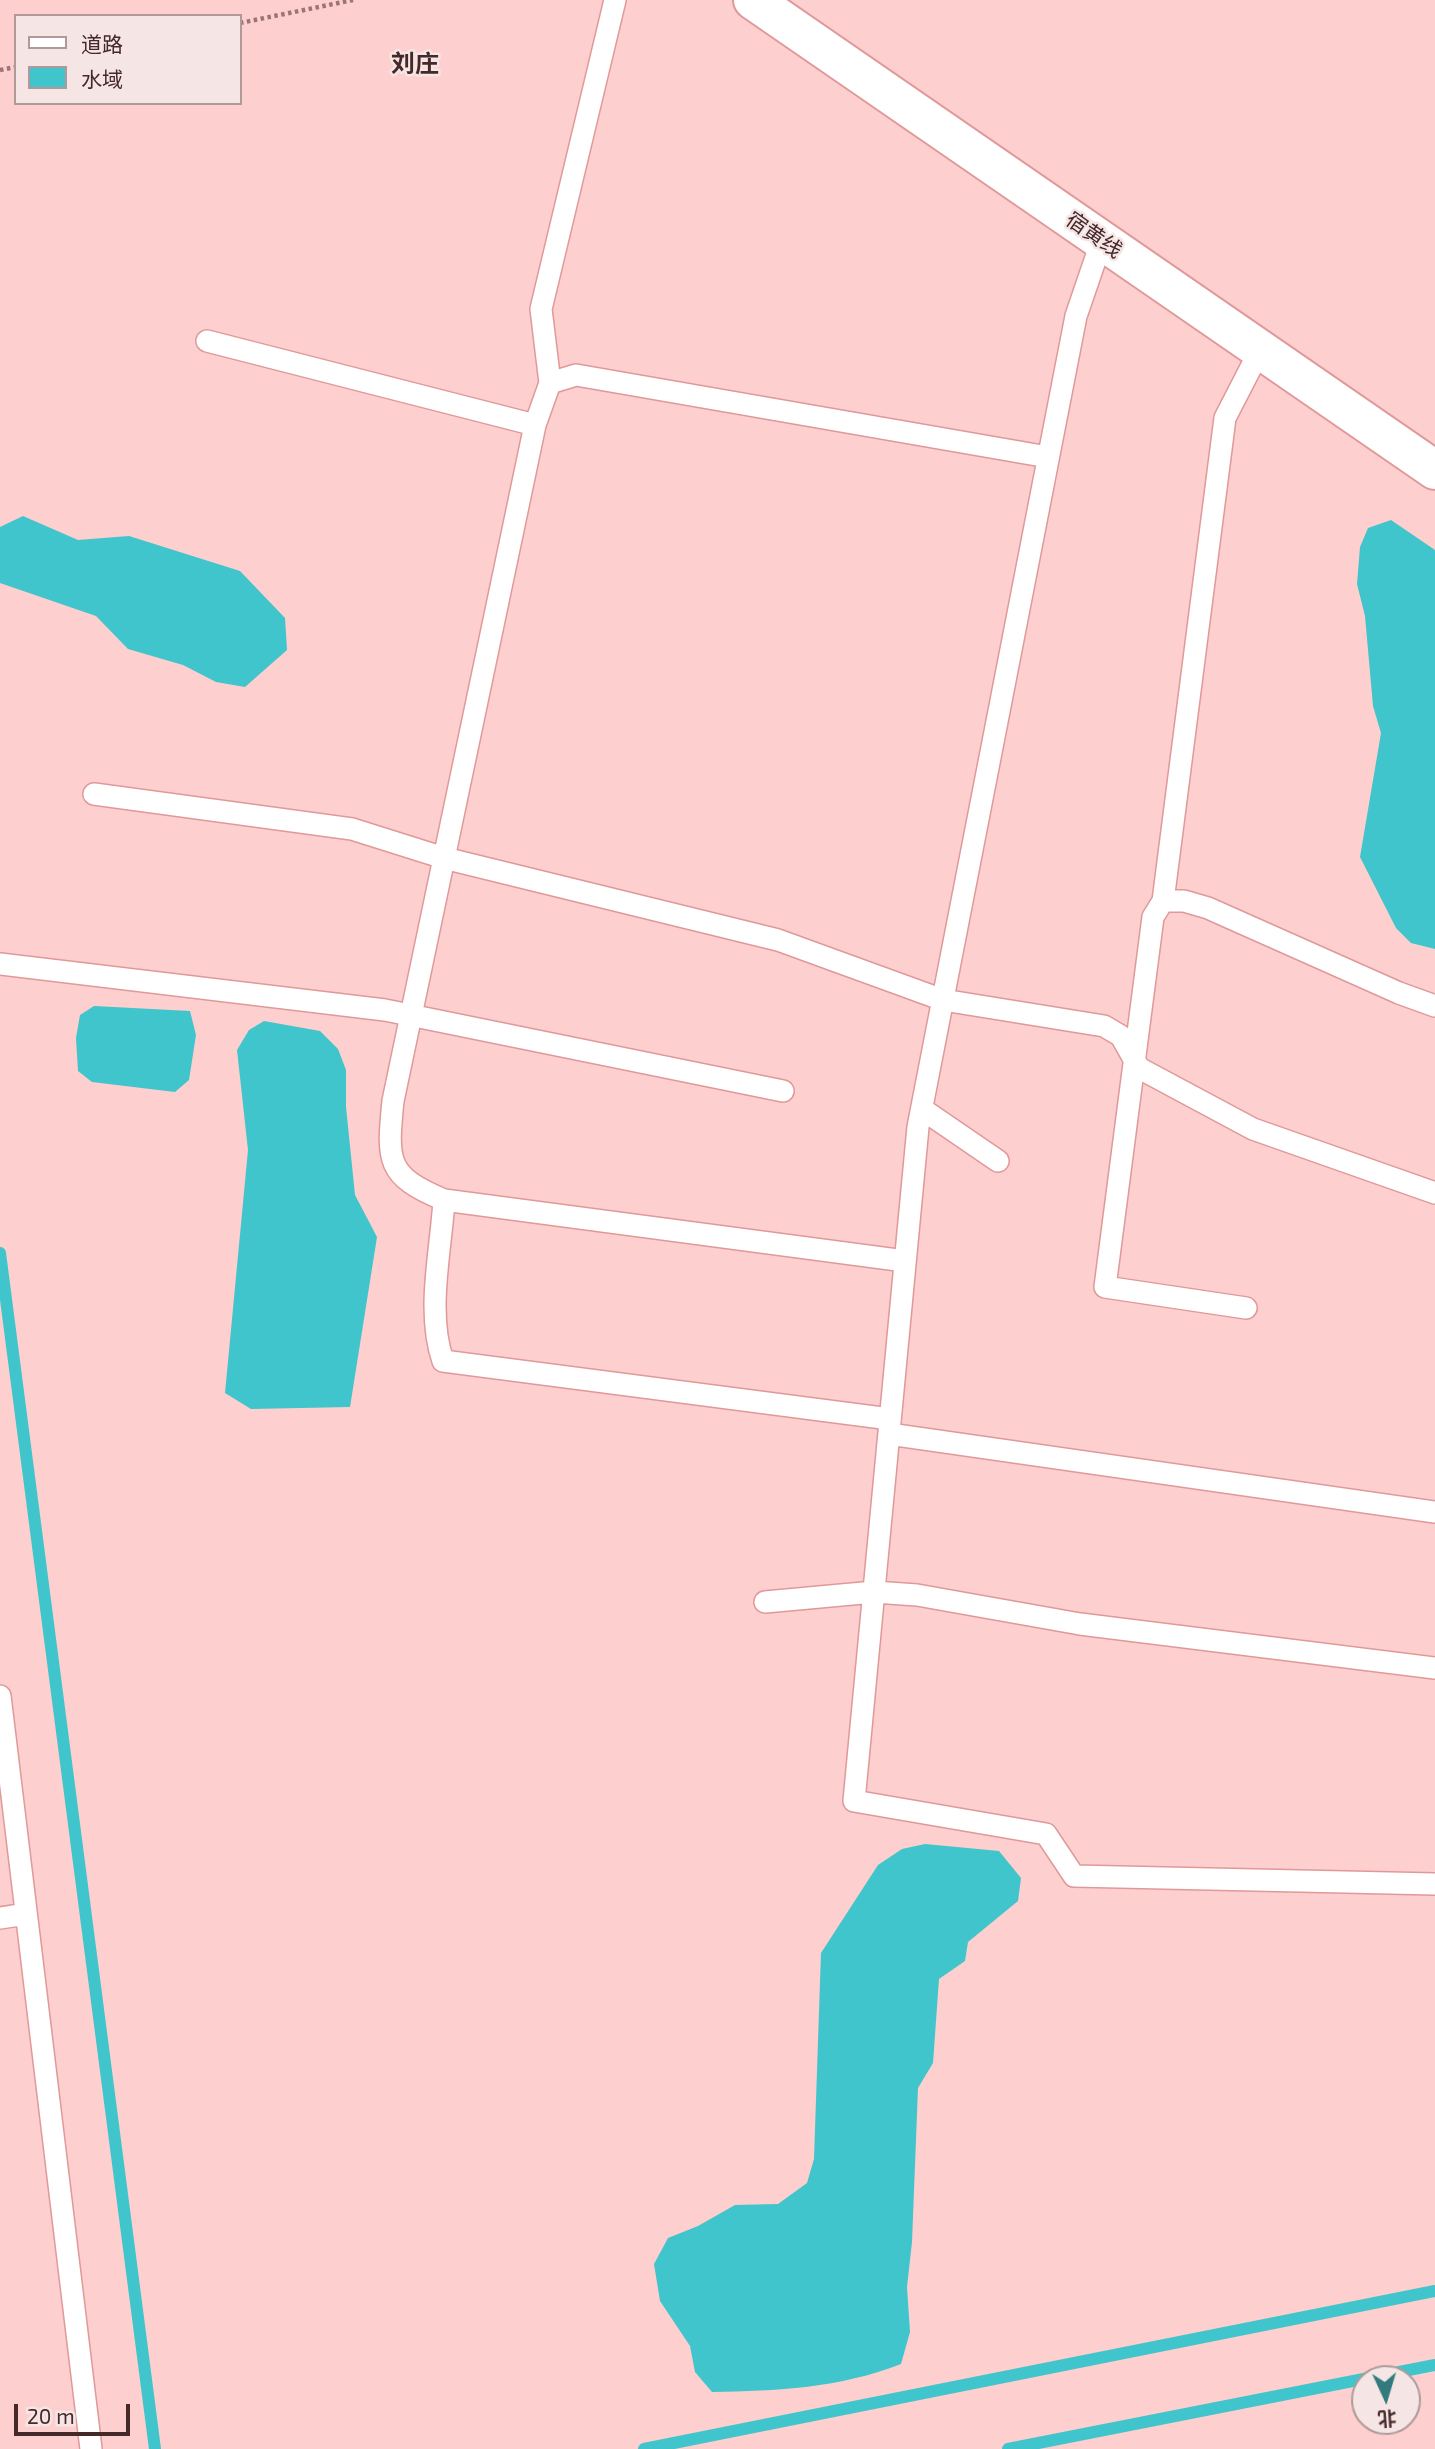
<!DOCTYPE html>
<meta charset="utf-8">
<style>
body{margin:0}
#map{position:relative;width:1435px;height:2449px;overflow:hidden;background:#fdcfce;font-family:"Exo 2","Noto Sans SC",sans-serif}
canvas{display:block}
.legend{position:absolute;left:14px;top:14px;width:228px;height:91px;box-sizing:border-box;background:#f5e5e5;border:2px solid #af9999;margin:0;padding:9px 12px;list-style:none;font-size:21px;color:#452828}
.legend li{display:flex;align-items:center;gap:14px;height:35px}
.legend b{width:35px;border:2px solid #af9999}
.north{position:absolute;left:1351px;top:2365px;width:70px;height:70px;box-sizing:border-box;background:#f5e5e5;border:2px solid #af9999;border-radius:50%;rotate:176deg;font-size:19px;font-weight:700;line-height:28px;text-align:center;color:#452828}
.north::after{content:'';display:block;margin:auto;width:24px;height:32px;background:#317a7d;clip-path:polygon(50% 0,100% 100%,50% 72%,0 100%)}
.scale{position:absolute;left:14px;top:2404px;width:116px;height:32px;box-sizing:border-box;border:4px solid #452828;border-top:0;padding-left:9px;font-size:21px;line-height:24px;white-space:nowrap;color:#452828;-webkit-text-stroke:5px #f5e5e5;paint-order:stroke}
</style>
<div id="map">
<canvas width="1435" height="2449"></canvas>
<ul class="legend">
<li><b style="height:9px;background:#fff"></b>道路</li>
<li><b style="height:19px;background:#3fc5cb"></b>水域</li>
</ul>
<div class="north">北</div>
<div class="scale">20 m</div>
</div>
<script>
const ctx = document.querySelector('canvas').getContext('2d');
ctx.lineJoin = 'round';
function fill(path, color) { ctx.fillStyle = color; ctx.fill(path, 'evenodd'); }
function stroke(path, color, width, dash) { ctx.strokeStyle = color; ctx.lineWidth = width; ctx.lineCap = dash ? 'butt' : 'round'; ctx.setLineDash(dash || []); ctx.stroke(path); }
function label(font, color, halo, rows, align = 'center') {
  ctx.font = font + ' "Exo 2","Noto Sans SC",sans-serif'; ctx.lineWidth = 5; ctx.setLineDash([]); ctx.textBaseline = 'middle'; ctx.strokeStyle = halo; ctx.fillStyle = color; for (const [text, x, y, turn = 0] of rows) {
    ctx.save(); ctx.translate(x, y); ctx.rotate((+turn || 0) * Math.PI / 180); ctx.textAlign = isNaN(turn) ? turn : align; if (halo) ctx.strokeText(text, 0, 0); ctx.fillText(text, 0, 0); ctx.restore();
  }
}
const water = new Path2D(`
 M 23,516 L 78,540 L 129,536 L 240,571 L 285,618 L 287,650 L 245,687 L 216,682 L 183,665 L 128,649 L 96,616 L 0,583 L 0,527 Z
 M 1391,520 L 1435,550 L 1435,949 L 1411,943 L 1396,928 L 1360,857 L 1381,733 L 1373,706 L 1365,616 L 1357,584 L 1360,547 L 1368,528 Z
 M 94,1006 L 190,1011 L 196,1035 L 189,1080 L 175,1092 L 92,1082 L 78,1071 L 76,1038 L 80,1015 Z
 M 264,1021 L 320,1031 L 338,1049 L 346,1070 L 346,1107 L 355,1195 L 377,1237 L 350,1407 L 251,1409 L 225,1393 L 248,1150 L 237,1050 L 249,1030 Z
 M 925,1844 L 999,1851 L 1021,1878 L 1018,1901 L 968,1942 L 965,1961 L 939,1979 L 933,2063 L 918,2088 L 912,2242 L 907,2287 L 910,2332 L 901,2364 C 840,2388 776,2391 712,2392 L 695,2372 L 690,2346 L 660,2301 L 654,2264 L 668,2238 L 698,2226 L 735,2205 L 778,2204 L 807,2183 L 814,2159 L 821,1953 L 878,1865 L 902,1849 Z`);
const stream = new Path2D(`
 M 0,1253 L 155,2449
 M 644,2449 L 1435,2291
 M 1008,2449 L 1435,2365`);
const path = new Path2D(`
 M 240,23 L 353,0
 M 0,70 L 16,67`);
const service = new Path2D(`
 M 1102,240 L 1076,316 L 918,1127 L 854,1801 L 1046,1834 L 1074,1876 L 1435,1884
 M 207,341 L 535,425
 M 550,383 L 541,309 L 615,0
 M 94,794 L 352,829 L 444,858 L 778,940 L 943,1000 L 1104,1026 L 1121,1036 L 1139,1068 L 1253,1129 L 1435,1193
 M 1163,901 L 1225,418 L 1260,350
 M 0,964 L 385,1010 L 783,1091
 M 922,1109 L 998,1161
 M 444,1200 C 441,1251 426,1312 443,1361 L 890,1419
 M 905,1261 L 444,1200 C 386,1176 387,1161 393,1101 L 535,425 L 550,383 L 576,375 L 1048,457
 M 1246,1308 L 1105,1287 L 1153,917 L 1163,901 L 1184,901 L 1208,908 L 1399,993 L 1435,1006
 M 889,1434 L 1435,1512
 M 765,1602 L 874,1592 L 917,1595 L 1080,1624 L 1435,1668
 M 0,1696 L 91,2449
 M 0,1918 L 26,1914`);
const secondary = new Path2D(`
 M 753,0 L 1435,470`);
const streetNames = [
 ["宿黄线",1094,235,35]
];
const quarterNames = [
 ["刘庄",415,64]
];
fill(water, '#3fc5cb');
stroke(stream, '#3fc5cb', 12);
stroke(service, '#e09999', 24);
stroke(secondary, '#e09999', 42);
stroke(path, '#9a7574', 4.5, [3.5, 3.5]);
stroke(service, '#fff', 21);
stroke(secondary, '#fff', 38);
label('21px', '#452828', '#f5e5e5', streetNames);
label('bold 24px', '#452828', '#f5e5e5', quarterNames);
</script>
